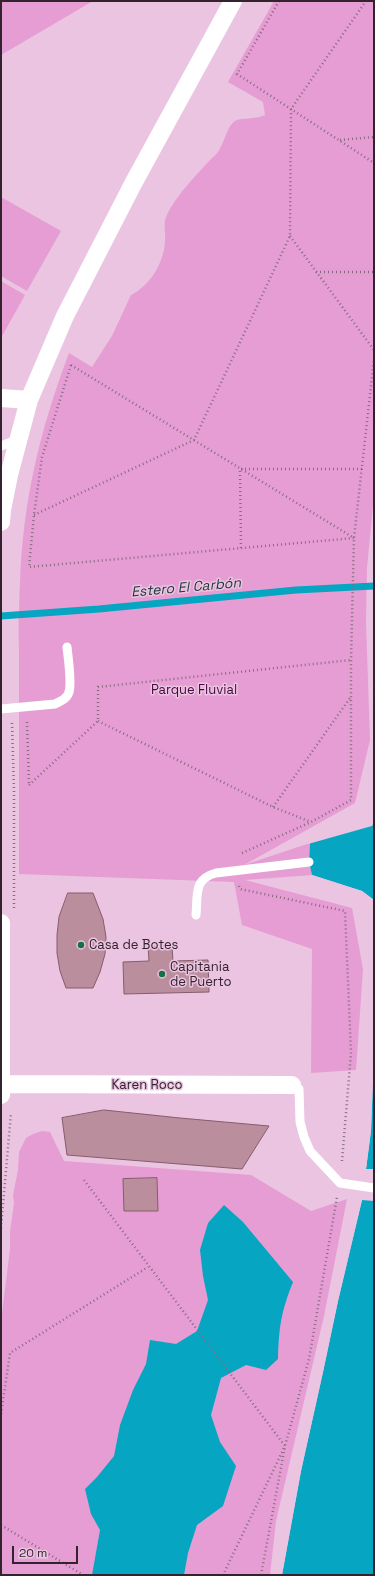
<!DOCTYPE html>
<meta charset="utf-8">
<style>
body{margin:0}
#map{position:relative;width:375px;height:1576px;overflow:hidden;background:#eac4e0;font-family:"Space Grotesk",sans-serif}
canvas{display:block}
.frame{position:absolute;inset:0;border:2px solid #32232e;pointer-events:none}
.scale{position:absolute;left:12px;top:1546px;width:66px;height:18px;box-sizing:border-box;border:2px solid #32232e;border-top:0;padding-left:5px;font-size:12px;line-height:14px;white-space:nowrap;color:#32232e;-webkit-text-stroke:3px #eac4e0;paint-order:stroke}
</style>
<div id="map">
<canvas width="375" height="1576"></canvas>
<div class="frame"></div>
<div class="scale">20 m</div>
</div>
<script>
const ctx = document.querySelector('canvas').getContext('2d');
ctx.lineJoin = 'round';
function fill(path, color) { ctx.fillStyle = color; ctx.fill(path, 'evenodd'); }
function stroke(path, color, width, dash) { ctx.strokeStyle = color; ctx.lineWidth = width; ctx.lineCap = dash ? 'butt' : 'round'; ctx.setLineDash(dash || []); ctx.stroke(path); }
function label(font, color, halo, rows, align = 'center') {
  ctx.font = font + ' "Space Grotesk",sans-serif'; ctx.lineWidth = 3; ctx.setLineDash([]); ctx.textBaseline = 'middle'; ctx.strokeStyle = halo; ctx.fillStyle = color; for (const [text, x, y, turn = 0] of rows) {
    ctx.save(); ctx.translate(x, y); ctx.rotate((+turn || 0) * Math.PI / 180); ctx.textAlign = isNaN(turn) ? turn : align; if (halo) ctx.strokeText(text, 0, 0); ctx.fillText(text, 0, 0); ctx.restore();
  }
}
const green = new Path2D(`
 M 1,1 L 93,1 L 1,55 Z
 M 274,1 L 374,1 L 374,494 L 367,568 L 366,622 L 370,740 L 355,803 L 244,865 L 310,843 L 309,862 L 312,875 L 245,880 L 352,908 L 363,969 L 356,1070 L 311,1073 L 312,949 L 242,925 L 234,882 L 19,874 L 19,652 C 18,629 19,606 20,582 C 23,500 40,430 69,353 L 92,367 L 112,336 L 131,295 C 151,285 164,262 165,241 C 166,233 163,224 166,217 C 174,198 197,174 211,159 C 213,157 216,155 218,152 C 224,144 227,126 235,121 C 242,117 255,120 265,115 L 263,102 L 228,82 Z
 M 1,197 L 61,231 L 27,291 L 1,276 Z
 M 1,281 L 25,295 L 1,338 Z
 M 42,1131 L 50,1132 L 64,1161 L 251,1175 L 311,1211 L 347,1199 L 324,1316 L 276,1521 L 270,1575 L 1,1575 L 1,1321 L 10,1249 L 10,1232 L 14,1203 L 13,1195 L 18,1170 L 19,1152 L 26,1138 L 33,1134 Z`);
const water = new Path2D(`
 M 374,824 L 374,900 L 362,891 L 312,875 L 309,862 L 310,843 Z
 M 374,1055 L 374,1575 L 282,1575 L 301,1471 L 323,1372 L 338,1301 L 362,1200 L 371,1131 Z
 M 224,1205 L 243,1222 L 293,1282 C 281,1312 279,1327 278,1359 L 266,1370 L 246,1365 L 221,1378 L 211,1415 L 220,1442 L 236,1466 L 223,1506 L 197,1525 L 188,1553 L 184,1575 L 92,1575 L 100,1530 L 91,1514 L 85,1489 L 97,1477 L 114,1456 L 120,1425 L 133,1390 L 146,1364 L 150,1340 L 176,1344 L 197,1331 L 208,1300 L 203,1276 L 200,1250 L 208,1223 Z`);
const pier = new Path2D(`
 M 374,822 L 372,826 L 308,844 L 309,841 Z
 M 312,875 L 362,891 L 374,900 L 374,902 L 361,893 L 311,877 L 310,876 Z
 M 374,1053 L 371,1131 L 366,1169 L 374,1169 L 374,1201 L 362,1200 L 338,1301 L 323,1372 L 301,1471 L 282,1575 L 280,1575 L 299,1470 L 321,1372 L 336,1300 L 360,1200 L 369,1130 L 372,1055 Z`);
const stream = new Path2D(`
 M 1,616 L 99,609 L 296,590 L 374,586`);
const building = new Path2D(`
 M 68,893 L 93,893 L 103,919 L 106,937 L 105,954 L 100,972 L 93,988 L 66,988 L 60,971 L 57,953 L 57,935 L 59,917 Z
 M 172,946 L 173,961 L 208,960 L 209,992 L 124,994 L 123,962 L 149,961 L 148,947 Z
 M 104,1110 L 180,1118 L 269,1126 L 242,1169 L 67,1155 L 62,1118 Z
 M 157,1178 L 158,1211 L 124,1211 L 123,1179 Z`);
const path = new Path2D(`
 M 279,1 L 237,74 L 374,163
 M 340,140 L 374,137
 M 290,236 L 374,350
 M 316,272 L 374,272
 M 71,365 L 354,538 L 29,567 L 34,515 L 42,457 Z
 M 34,515 L 194,440 L 290,236 L 291,109 L 366,1
 M 241,548 L 240,469 L 362,469
 M 98,721 L 273,807 L 311,822
 M 27,722 L 29,785
 M 12,723 L 14,791 L 14,908
 M 29,785 L 98,721 L 98,687 L 351,660
 M 273,807 L 350,698
 M 242,853 L 311,822 L 351,800 L 351,660 L 354,538 L 374,359
 M 239,886 L 240,889 L 345,911 L 351,1053 L 342,1161
 M 84,1180 L 285,1446 L 223,1575
 M 1,1228 L 11,1113
 M 1,1414 L 10,1353 L 148,1267
 M 1,1525 L 83,1575
 M 261,1575 L 285,1446 L 309,1359 L 337,1197`);
const lane = new Path2D(`
 M 1,446 L 19,439
 M 1,709 L 55,704 C 61,701 67,699 69,692 C 72,683 68,657 67,647
 M 196,915 C 198,895 193,879 216,873 L 309,862
 M 292,1085 L 299,1089 L 300,1122 L 304,1137 L 310,1151 L 340,1183 L 374,1188`);
const street = new Path2D(`
 M 1,398 L 29,400
 M 1,522 L 2,510 L 9,475 L 29,400 L 65,316 L 134,182 L 233,1
 M 1,923 L 1,1095
 M 1,1084 L 292,1085`);
const markers = [
 [81,945,4,"#177043"],
 [162,974,4,"#177043"]
];
const parkNames = [
 ["Parque Fluvial",194,690]
];
const poiNames = [
 ["Casa de Botes",89,945],
 ["Capitania",170,967],
 ["de Puerto",170,982]
];
const streetNames = [
 ["Karen Roco",147,1085]
];
const waterNames = [
 ["Estero El Carbón",186,588,-5]
];
fill(green, '#e69dd4');
fill(water, '#06a5c1');
fill(pier, '#eac4e0');
stroke(stream, '#06a5c1', 7);
fill(building, '#bb8e9e');
stroke(building, '#855c6b', 1);
stroke(path, '#856c7e', 2.5, [1, 3]);
stroke(lane, '#fff', 9);
stroke(street, '#fff', 18);
for (const [x, y, r, color] of markers) { const dot = new Path2D(); dot.arc(x, y, r, 0, 2 * Math.PI); ctx.fillStyle = color; ctx.fill(dot); stroke(dot, '#eac4e0', 1.5); }
label('13px', '#4a0640', '#eac4e0', parkNames);
label('13px', '#32232e', '#eac4e0', poiNames, 'left');
label('13px', '#32232e', '#eac4e0', streetNames);
label('italic 14px', '#1e343a', '#eac4e0', waterNames);
</script>
